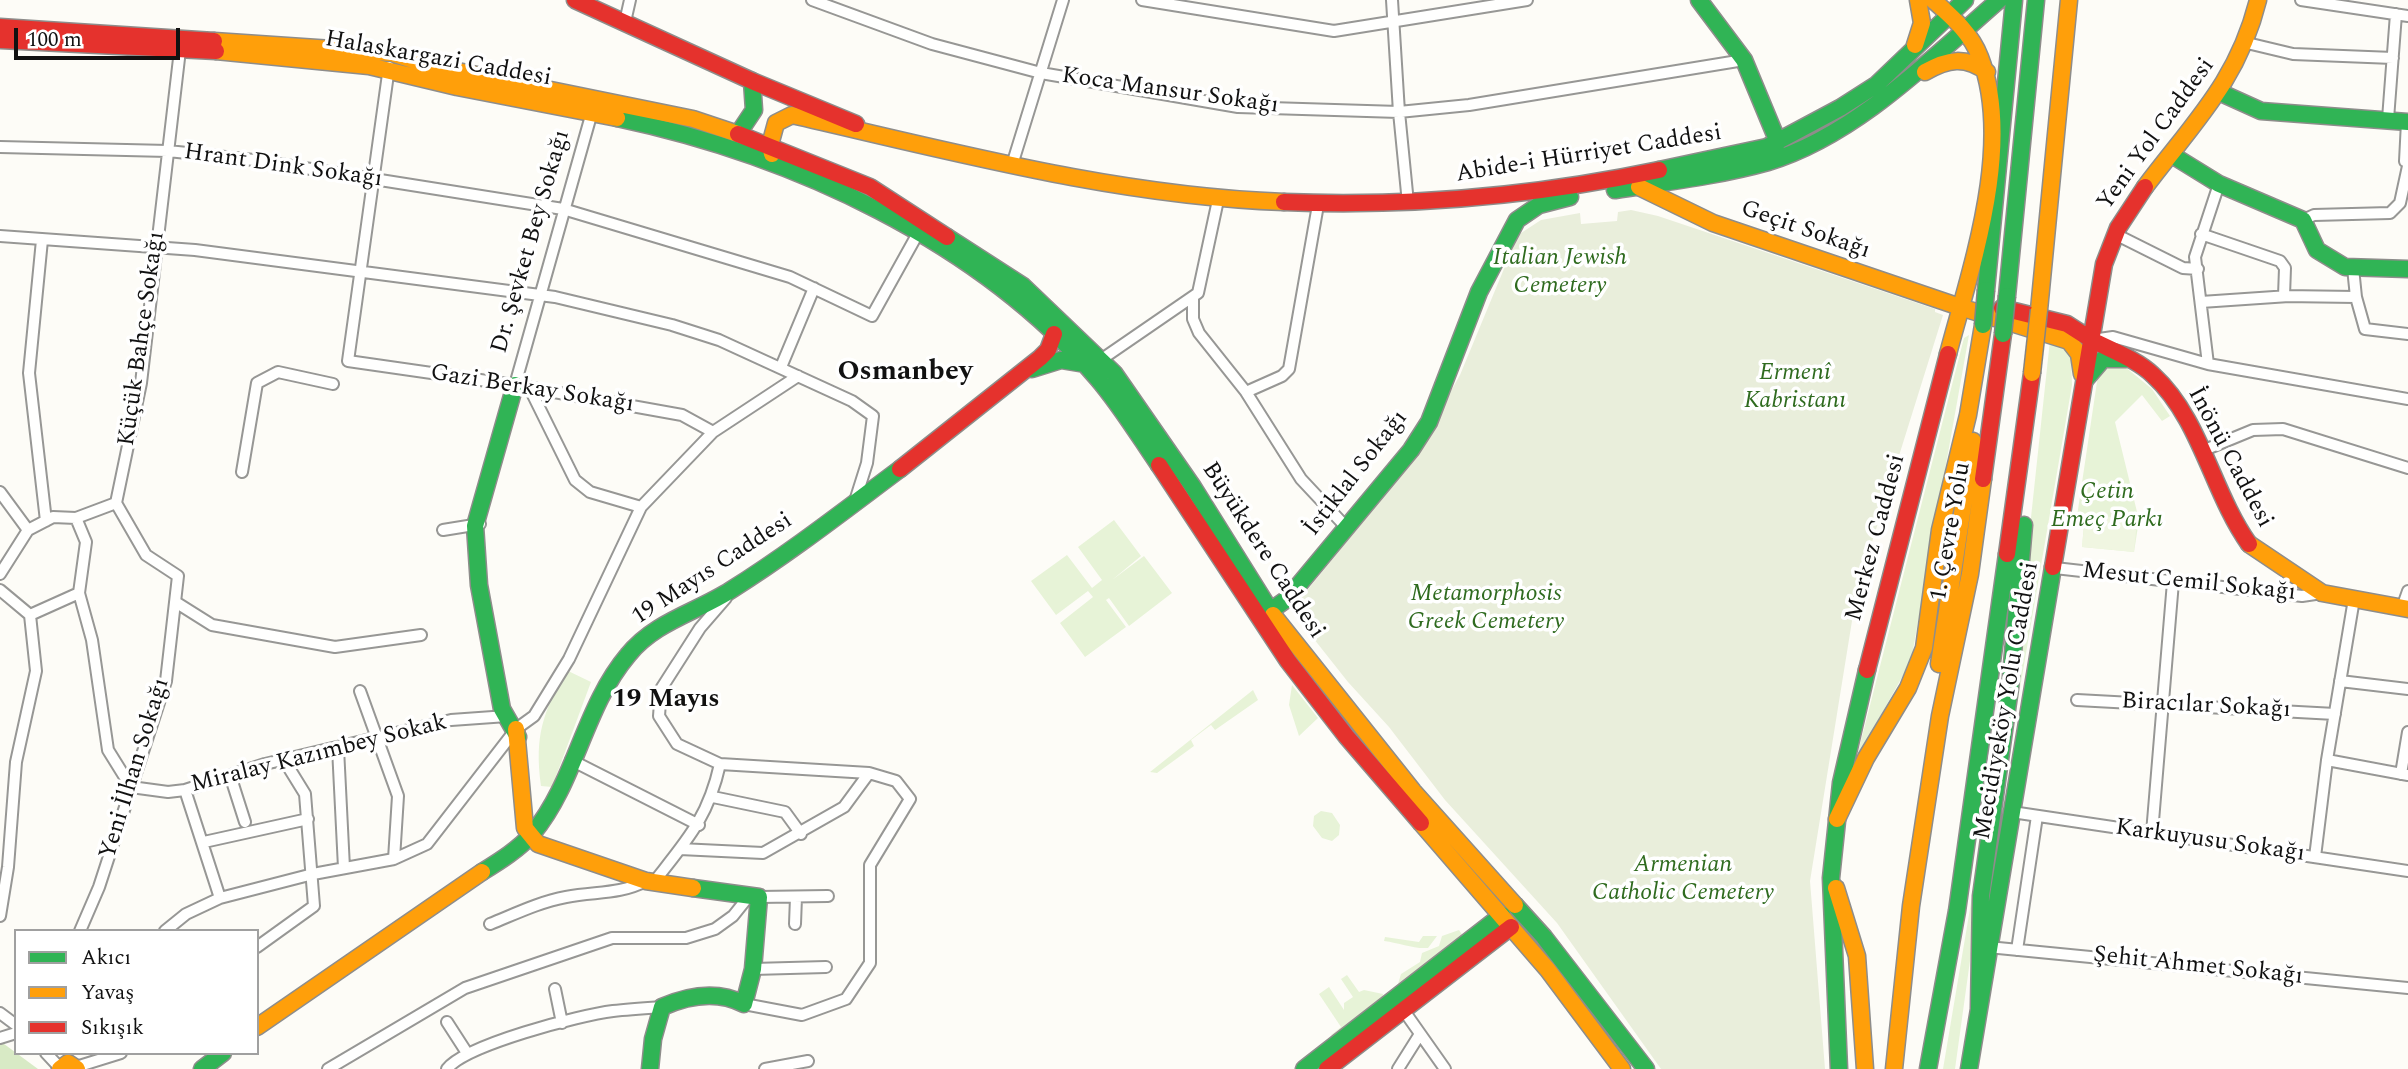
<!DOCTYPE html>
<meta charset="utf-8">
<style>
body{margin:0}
#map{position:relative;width:2408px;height:1069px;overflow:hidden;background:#fdfcf7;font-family:Spectral,serif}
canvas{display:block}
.legend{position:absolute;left:14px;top:929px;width:245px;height:126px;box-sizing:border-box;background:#fff;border:2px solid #a0a0a0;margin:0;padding:9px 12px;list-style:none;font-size:21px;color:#111}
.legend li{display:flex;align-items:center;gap:14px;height:35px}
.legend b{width:35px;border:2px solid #a0a0a0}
.scale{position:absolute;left:14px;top:28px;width:166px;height:32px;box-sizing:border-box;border:4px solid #111;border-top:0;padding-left:9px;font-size:21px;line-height:24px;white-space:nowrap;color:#111;-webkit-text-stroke:5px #fff;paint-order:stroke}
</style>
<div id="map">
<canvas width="2408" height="1069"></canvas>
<ul class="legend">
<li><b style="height:9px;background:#30b455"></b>Akıcı</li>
<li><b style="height:9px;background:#ff9f0a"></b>Yavaş</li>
<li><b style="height:9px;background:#e5322d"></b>Sıkışık</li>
</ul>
<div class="scale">100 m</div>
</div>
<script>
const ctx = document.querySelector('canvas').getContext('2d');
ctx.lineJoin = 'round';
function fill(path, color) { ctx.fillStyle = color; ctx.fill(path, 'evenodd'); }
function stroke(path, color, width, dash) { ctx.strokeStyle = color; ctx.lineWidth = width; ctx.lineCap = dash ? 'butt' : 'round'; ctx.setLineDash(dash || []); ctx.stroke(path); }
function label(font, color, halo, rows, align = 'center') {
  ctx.font = font + ' Spectral,serif'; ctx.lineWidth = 7; ctx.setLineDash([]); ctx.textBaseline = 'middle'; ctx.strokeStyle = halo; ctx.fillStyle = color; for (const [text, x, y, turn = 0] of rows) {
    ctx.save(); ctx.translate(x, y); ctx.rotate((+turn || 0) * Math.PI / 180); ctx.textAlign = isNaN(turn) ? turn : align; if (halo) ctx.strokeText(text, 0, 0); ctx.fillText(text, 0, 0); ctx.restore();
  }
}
const green = new Path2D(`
 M 1969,335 L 1911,661 L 1856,760 L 1964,338 Z
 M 2050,340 L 2061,343 L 2071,353 L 2072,385 L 2013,729 L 2023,592 Z
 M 2124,366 L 2152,389 L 2170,416 L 2162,421 L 2142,395 L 2115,422 L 2139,520 L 2134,552 L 2082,547 L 2084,524 L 2076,523 L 2098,375 L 2110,367 Z
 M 1114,520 L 1141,556 L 1112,580 L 1144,556 L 1172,593 L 1129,626 L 1109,598 L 1106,600 L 1126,627 L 1085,657 L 1060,623 L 1093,597 L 1088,591 L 1056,615 L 1031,581 L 1067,555 L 1092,588 L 1102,580 L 1078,547 Z
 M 564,669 L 591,682 L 552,787 L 541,786 C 534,733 544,716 564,669 Z
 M 1292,685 L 1318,718 L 1299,736 L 1289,705 Z
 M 1253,690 L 1258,700 L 1215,730 L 1211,725 L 1191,740 L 1194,746 L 1157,773 L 1150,772 Z
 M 1321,811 L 1332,813 L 1340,825 L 1339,835 L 1332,841 L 1322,838 L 1313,826 L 1314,816 Z
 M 1976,873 L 1982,874 L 1955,1069 L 1943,1069 Z
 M 1459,930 L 1465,939 L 1403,986 L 1398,984 L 1401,974 L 1420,962 L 1422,953 L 1439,946 L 1442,936 Z
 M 1423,936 L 1437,936 L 1428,948 C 1413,949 1400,943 1384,941 L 1385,937 L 1419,942 Z
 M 1347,975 L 1359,992 L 1364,990 L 1383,994 L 1382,1002 L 1334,1039 L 1331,1035 L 1341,1027 L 1319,994 L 1329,987 L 1344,1010 L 1344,1003 L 1353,997 L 1341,979 Z`);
const forest = new Path2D(`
 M 0,1041 L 38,1069 L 0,1069 Z`);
const cemetery = new Path2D(`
 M 1631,210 L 1658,216 L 1935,309 L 1935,312 L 1943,315 L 1857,590 L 1810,881 L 1825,1069 L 1661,1069 L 1557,923 L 1445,800 L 1389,727 L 1348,682 L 1291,610 L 1420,452 L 1431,426 L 1460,375 L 1518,235 L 1541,220 L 1580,213 L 1581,224 L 1617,221 L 1618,212 Z`);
const pitch = new Path2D(`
 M 2085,514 L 2137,520 L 2134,552 L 2082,547 Z`);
const street = new Path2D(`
 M 812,0 L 932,44 L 1041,73 L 1238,107 L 1399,112 L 1469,105 L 1744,60
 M 1142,0 L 1334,31 L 1527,0
 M 1392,0 L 1399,112 L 1408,203
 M 2301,0 L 2408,16
 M 625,22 L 630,0
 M 2247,43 L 2293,54 L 2393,58
 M 389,67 L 348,361 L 515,385 L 682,415 L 713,432
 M 2388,119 L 2396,14
 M 2407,122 L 2405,161 L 2408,162
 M 0,147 L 168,151 L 254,160 L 563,209 L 790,277 L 872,316 L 917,235
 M 1012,165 L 1063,0
 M 2303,220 L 2314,215 L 2390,213 L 2400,203 L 2408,166
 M 2115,234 L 2183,268 L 2198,269
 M 2201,234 L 2280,261 L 2285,268 L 2284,296 L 2356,297
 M 0,236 L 195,250 L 555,297 L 672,325 L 719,340 L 852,401 L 873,416 L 867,463 L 855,501
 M 42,240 L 29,373 L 46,521
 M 2353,268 L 2356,297 L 2365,329 L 2408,334
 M 1193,299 L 1193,319 L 1199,333 L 1246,392 L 1301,479 L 1346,527
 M 2201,302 L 2289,296
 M 2092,340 L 2113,337 L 2208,364 L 2408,399
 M 1102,359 L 1198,293 L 1218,200
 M 2208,364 L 2195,257 L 2219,184
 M 781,367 L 814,288
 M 515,385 L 592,112
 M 529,387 L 575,480 L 590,492 L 641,507
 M 1246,392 L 1282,376 L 1289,369 L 1318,205
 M 2202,451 L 2253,430 L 2283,429 L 2408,468
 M 242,472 L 257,383 L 278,372 L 333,384
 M 0,492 L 28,530
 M 76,518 L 86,542 L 79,593 L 92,640 L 108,750 L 131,787
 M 443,530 L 480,524
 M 2055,568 L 2302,596 L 2322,593
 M 0,574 L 28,530 L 53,517 L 76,518 L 116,503
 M 0,590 L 30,615 L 36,671 L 16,762 L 8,867 L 0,916
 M 726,598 L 700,628 L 661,689 L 659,716 L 677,744 L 720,764 L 869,773 L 896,781 L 910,799 L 870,865 L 870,963 L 846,999 L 802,1015 L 744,1004
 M 177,603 L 212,625 L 335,647 L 421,635
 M 2402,608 L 2408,591
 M 30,615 L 79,593
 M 2340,681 L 2408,689
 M 360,691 L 398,796 L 394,859
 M 2077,700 L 2335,714
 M 338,748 L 344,868
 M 571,760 L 699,825
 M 2327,760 L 2408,775
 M 2401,774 L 2408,732
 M 230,775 L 245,822
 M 131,787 L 168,792 L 185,790 L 265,764 L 451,720 L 507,716
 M 185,790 L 220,898
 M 713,797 L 785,812 L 801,834
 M 2012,812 L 2408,871
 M 2152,833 L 2173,582
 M 204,842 L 308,819
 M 680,849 L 763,853 L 844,807 L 869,773
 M 2315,857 L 2327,760 L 2354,599
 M 654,882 C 687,840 708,818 720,764
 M 759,897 L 828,896
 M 490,924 C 515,914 539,902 566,897 C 596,891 618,895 646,881
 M 795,924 L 796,897
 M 80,931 L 99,887 L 166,681 L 178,576 L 146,555 L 116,503 L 141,383 L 180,50
 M 165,931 L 186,914 L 220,898 L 313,874 L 394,859 L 427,844 L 516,729 L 534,716 L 569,659 L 641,507 L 713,432 L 798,376
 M 257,947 L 314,906 L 305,794 L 284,760
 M 1988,947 L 2408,988
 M 2017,950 L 2037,816
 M 753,969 L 826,967
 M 555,989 L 562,1023
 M 1402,1008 L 1445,1069
 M 0,1013 L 16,1025
 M 447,1022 L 467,1053
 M 0,1038 L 16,1033
 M 46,1053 L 60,1068
 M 76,1067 L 121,1053
 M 328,1069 L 465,988 L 612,938 L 686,938 L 715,929 L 733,916 L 749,896
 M 447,1069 C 465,1045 580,1015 613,1011 C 629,1009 646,1008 662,1007
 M 765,1069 L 808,1061
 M 1398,1069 L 1420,1034`);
const fast = new Path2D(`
 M 1699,0 L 1744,60 L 1778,142
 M 2219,92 L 2261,111 L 2408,122
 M 617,118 C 792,155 979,240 1098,379 C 1121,406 1139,436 1159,465
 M 738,134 L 754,110 L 752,81
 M 2172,155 L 2219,184 L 2303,220 L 2317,250 L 2345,267 L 2408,269
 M 1659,170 L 1767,147 L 1840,108 L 1876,85 L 1965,0
 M 1615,190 C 1666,182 1718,176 1768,162 C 1855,136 1932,58 1999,0
 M 947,237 L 1023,286 L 1114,373 L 1193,487 L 1273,615
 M 1986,290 L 2014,0
 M 2007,296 L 2036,0
 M 1032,369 L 1061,360 L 1085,364
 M 2085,380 L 2103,359 L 2126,359
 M 515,385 L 475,526 L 479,585 L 502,709 L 518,737
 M 1270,611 L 1287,599 L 1411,450 L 1429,422 L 1479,292 L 1517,220 L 1539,205 L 1570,197
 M 482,872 C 500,861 519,849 533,833 C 576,781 584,707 628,655 C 654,622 697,612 731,590 C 790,553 845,510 900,469
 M 1515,905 L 1544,937 L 1646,1069
 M 1979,1008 L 1981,896 L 2010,688 L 2024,525
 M 202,1069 L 223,1053
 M 650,1069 L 653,1039 L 662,1007 C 689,995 717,990 744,1004 L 753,969 L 759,897 L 693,888
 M 1304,1069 L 1502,915
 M 1839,1069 L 1831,878 L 1841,783 L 1867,670
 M 1928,1069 L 1957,911 L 2007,554
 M 1969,1069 L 2053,567`);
const slow = new Path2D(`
 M 1933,0 C 1952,17 1971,33 1980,57 C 2014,145 1971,267 1948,354
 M 214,41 L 391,53 L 428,65 L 693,119 L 738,134
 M 1915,45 L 1922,23 L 1918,0
 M 216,51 L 369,66 L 457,87 L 617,118
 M 1925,72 C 1948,59 1965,56 1987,72
 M 772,154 L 770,145 L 776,123 L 792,115 C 954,152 1117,196 1284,202
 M 1639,187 L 1713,223 L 1960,307
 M 2145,187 C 2194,122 2238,81 2258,0
 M 1960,307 L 2069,341 L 2079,354 L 2082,374
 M 2039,310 L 2069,0
 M 2249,544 L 2322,593 L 2408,609
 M 1273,615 L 1413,791 L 1515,905
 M 1939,664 L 1973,441
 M 516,729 L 525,828 L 538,844 L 646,881 L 693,888
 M 1837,819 L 1866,758 L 1908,688 L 1924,648 L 1940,530 L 1968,415 L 1983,325
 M 1421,823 L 1548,970 L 1622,1069
 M 1836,888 L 1857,956 L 1865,1069
 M 257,1027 L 482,872
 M 60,1069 L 68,1063 L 77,1069
 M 1894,1069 L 1911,906 L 1940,716 L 1970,574 L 1983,479`);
const jam = new Path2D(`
 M 575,0 L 752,81 L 856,124
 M 0,27 L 214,41
 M 0,40 L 216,51
 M 738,134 L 870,187 L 947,237
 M 1284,202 C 1411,207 1535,196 1659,170
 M 2002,308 L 2067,324 L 2092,340
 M 2092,340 C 2111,350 2138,360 2153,375 C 2201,419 2212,492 2249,544
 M 1159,465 L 1288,661 L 1346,736 L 1421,823
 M 900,469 L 1040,358 L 1048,350 L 1054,334
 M 1983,479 L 2003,334
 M 2007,554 L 2032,373
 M 2053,567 L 2104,264 L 2118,228 L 2145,187
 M 1867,670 L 1948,354
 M 1327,1069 L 1511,927`);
const fastBridge = new Path2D(`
 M 1983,325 L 1986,290
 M 2003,334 L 2007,296`);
const slowBridge = new Path2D(`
 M 2032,373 L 2039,310`);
const streetNames = [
 ["Halaskargazi Caddesi",438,60,10],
 ["Koca Mansur Sokağı",1170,92,8],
 ["Yeni Yol Caddesi",2157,135,-54],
 ["Abide-i Hürriyet Caddesi",1589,155,-9],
 ["Hrant Dink Sokağı",283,167,8],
 ["Geçit Sokağı",1805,231,19],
 ["Dr. Şevket Bey Sokağı",532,242,-74],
 ["Küçük Bahçe Sokağı",143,339,-82],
 ["Gazi Berkay Sokağı",532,390,9],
 ["İnönü Caddesi",2229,458,62],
 ["İstiklal Sokağı",1357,474,-52],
 ["1. Çevre Yolu",1952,532,-80],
 ["Merkez Caddesi",1877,538,-75],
 ["Büyükdere Caddesi",1262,551,57],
 ["19 Mayıs Caddesi",713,570,-33],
 ["Mesut Cemil Sokağı",2189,583,6],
 ["Mecidiyeköy Yolu Caddesi",2008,701,-80],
 ["Biracılar Sokağı",2206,707,3],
 ["Miralay Kazımbey Sokak",319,755,-14],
 ["Yeni İlhan Sokağı",136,769,-73],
 ["Karkuyusu Sokağı",2210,842,8],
 ["Şehit Ahmet Sokağı",2198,967,6]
];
const parkNames = [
 ["Italian Jewish",1560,259],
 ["Cemetery",1560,287],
 ["Ermenî",1795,374],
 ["Kabristanı",1795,402],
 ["Çetin",2107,493],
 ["Emeç Parkı",2107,521],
 ["Metamorphosis",1486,595],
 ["Greek Cemetery",1486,623],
 ["Armenian",1683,866],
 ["Catholic Cemetery",1683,894]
];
const neighbourhoodNames = [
 ["19 Mayıs",666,701]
];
const quarterNames = [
 ["Osmanbey",905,374]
];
fill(green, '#e7f3d7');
fill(forest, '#d8eac5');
fill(cemetery, '#e9eedb');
fill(pitch, '#f0f6e1');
stroke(street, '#979795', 14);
stroke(fast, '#8e8d8b', 19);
stroke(slow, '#8e8d8b', 19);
stroke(jam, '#8e8d8b', 19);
stroke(street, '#fffffe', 10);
stroke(fast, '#30b455', 16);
stroke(slow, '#ff9f0a', 16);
stroke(jam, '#e5322d', 16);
stroke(fastBridge, '#858482', 19, []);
stroke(slowBridge, '#858482', 19, []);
stroke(fastBridge, '#30b455', 16);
stroke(slowBridge, '#ff9f0a', 16);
label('24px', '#111', '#fff', streetNames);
label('italic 24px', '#2f6b1f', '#fff', parkNames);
label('bold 26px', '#111', '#fff', neighbourhoodNames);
label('bold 28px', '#111', '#fff', quarterNames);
</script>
